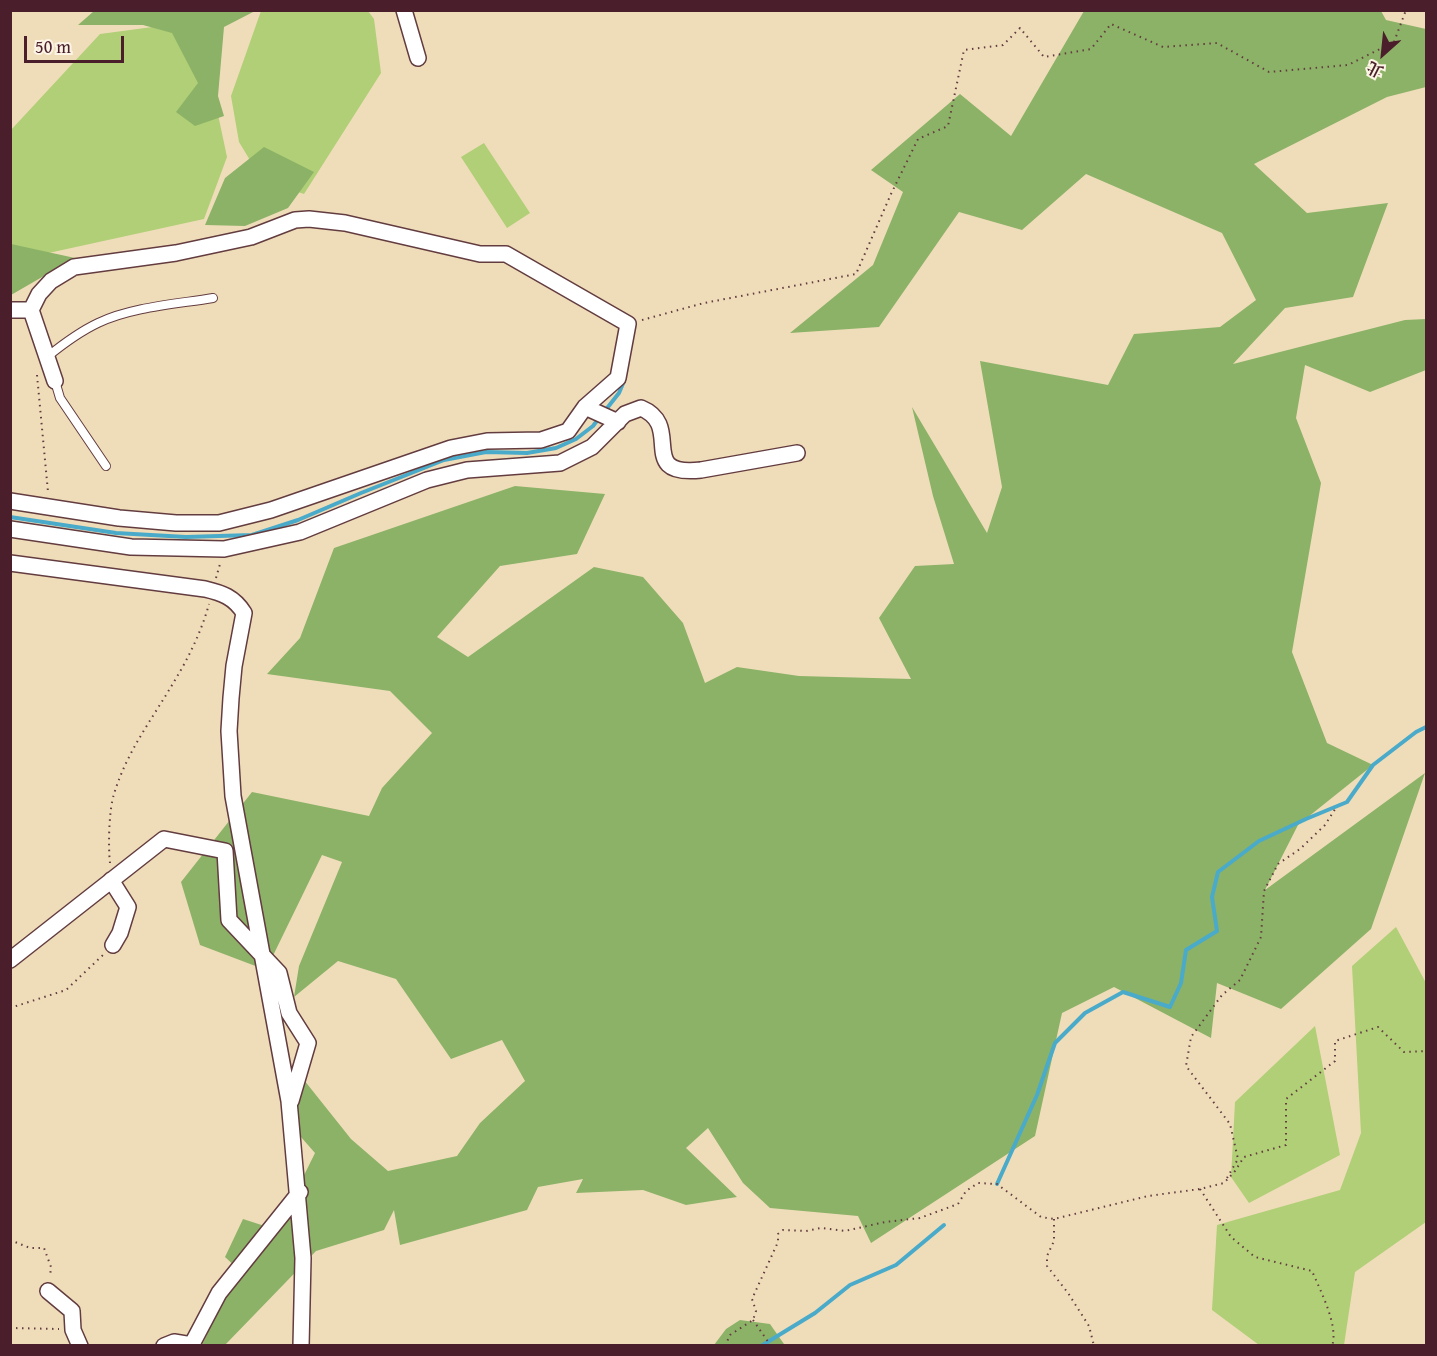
<!DOCTYPE html>
<meta charset="utf-8">
<style>
body{margin:0}
#map{position:relative;width:1437px;height:1356px;overflow:hidden;background:#efddba;font-family:"Gentium Book Plus","Noto Serif TC",serif}
canvas{display:block}
.frame{position:absolute;inset:0;border:12px solid #4a1f2b;pointer-events:none}
.north{position:absolute;left:1353px;top:24px;width:60px;height:60px;-webkit-text-stroke:4px #fcf5e5;paint-order:stroke;rotate:207deg;font-size:16px;font-weight:700;line-height:24px;text-align:center;color:#4a1f2b}
.north::after{content:'';display:block;margin:auto;width:21px;height:27px;background:#4a1f2b;clip-path:polygon(50% 0,100% 100%,50% 72%,0 100%)}
.scale{position:absolute;left:24px;top:36px;width:100px;height:27px;box-sizing:border-box;border:3px solid #4a1f2b;border-top:0;padding-left:8px;font-size:18px;line-height:21px;white-space:nowrap;color:#4a1f2b;-webkit-text-stroke:4px #fcf5e5;paint-order:stroke}
</style>
<div id="map">
<canvas width="1437" height="1356"></canvas>
<div class="frame"></div>
<div class="north">北</div>
<div class="scale">50 m</div>
</div>
<script>
const ctx = document.querySelector('canvas').getContext('2d');
ctx.lineJoin = 'round';
function fill(path, color) { ctx.fillStyle = color; ctx.fill(path, 'evenodd'); }
function stroke(path, color, width, dash) { ctx.strokeStyle = color; ctx.lineWidth = width; ctx.lineCap = dash ? 'butt' : 'round'; ctx.setLineDash(dash || []); ctx.stroke(path); }
const green = new Path2D(`
 M 261,11 L 368,11 L 374,19 L 381,73 L 304,194 L 262,180 L 239,142 L 231,96 Z
 M 175,24 L 205,53 L 227,157 L 204,219 L 21,259 L 11,255 L 10,131 L 100,34 Z
 M 484,143 L 530,213 L 507,228 L 461,157 Z
 M 1396,927 L 1426,983 L 1426,1222 L 1355,1272 L 1344,1345 L 1259,1345 L 1212,1310 L 1217,1225 L 1340,1190 L 1361,1133 L 1352,966 Z
 M 1315,1026 L 1340,1155 L 1249,1203 L 1231,1177 L 1235,1102 Z`);
const forest = new Path2D(`
 M 94,11 L 255,11 L 224,27 L 218,96 L 224,116 L 195,126 L 176,112 L 198,83 L 172,33 L 143,25 L 78,25 Z
 M 1084,11 L 1381,11 L 1386,20 L 1426,29 L 1426,87 L 1387,97 L 1254,164 L 1307,213 L 1388,203 L 1353,297 L 1285,308 L 1233,364 L 1405,320 L 1426,319 L 1426,370 L 1370,392 L 1305,365 L 1296,418 L 1321,483 L 1292,652 L 1327,743 L 1373,765 L 1298,825 L 1265,890 L 1425,773 L 1371,929 L 1281,1009 L 1217,983 L 1211,1038 L 1114,987 L 1062,1013 L 1035,1136 L 871,1243 L 858,1216 L 770,1208 L 743,1183 L 708,1128 L 686,1148 L 737,1197 L 686,1205 L 643,1190 L 576,1193 L 583,1179 L 538,1187 L 527,1210 L 400,1245 L 394,1210 L 384,1230 L 316,1251 L 225,1345 L 202,1345 L 238,1269 L 225,1257 L 243,1219 L 277,1230 L 315,1153 L 286,1120 L 304,1080 L 351,1139 L 388,1171 L 457,1156 L 480,1123 L 525,1081 L 502,1040 L 451,1059 L 396,979 L 338,961 L 294,997 L 299,966 L 342,862 L 322,855 L 266,970 L 200,945 L 181,882 L 252,792 L 369,816 L 382,788 L 432,733 L 390,691 L 267,674 L 300,638 L 334,548 L 515,486 L 605,494 L 577,554 L 500,566 L 437,637 L 468,657 L 594,567 L 643,577 L 683,623 L 705,683 L 737,667 L 799,676 L 911,679 L 879,618 L 915,566 L 954,564 L 933,496 L 912,407 L 987,533 L 1002,487 L 980,361 L 1108,385 L 1134,334 L 1220,327 L 1256,300 L 1222,233 L 1086,174 L 1022,230 L 959,212 L 879,327 L 790,333 L 873,265 L 903,192 L 871,170 L 960,94 L 1011,136 Z
 M 264,147 L 314,172 L 288,208 L 245,226 L 205,225 L 225,178 Z
 M 11,244 L 75,258 L 11,295 Z
 M 740,1320 L 770,1324 L 784,1344 L 783,1346 L 714,1345 L 726,1329 Z`);
const stream = new Path2D(`
 M 604,412 L 619,393 L 624,381
 M 10,517 L 116,533 L 186,537 L 252,535 L 298,520 L 361,493 L 444,460 L 486,452 L 527,453 L 556,448 L 576,439 L 593,426 L 599,418
 M 997,1184 L 1037,1095 L 1055,1043 L 1085,1013 L 1123,992 L 1170,1007 L 1181,983 L 1186,950 L 1217,931 L 1212,897 L 1218,872 L 1259,841 L 1306,819 L 1347,802 L 1373,765 L 1416,732 L 1426,727
 M 761,1346 L 815,1313 L 850,1285 L 896,1265 L 944,1225`);
const path = new Path2D(`
 M 642,320 L 704,303 L 856,274 L 891,194 L 918,139 L 948,126 L 964,50 L 1003,45 L 1020,28 L 1044,57 L 1091,49 L 1111,24 L 1163,47 L 1217,43 L 1269,72 L 1348,65 L 1394,42 L 1406,10
 M 37,375 L 48,492
 M 216,578 L 220,564
 M 110,863 C 108,846 109,809 114,794 C 127,751 153,718 175,680 C 189,657 202,630 209,604
 M 10,1008 L 66,990 L 104,954
 M 1227,1178 L 1238,1159 L 1230,1124 L 1186,1066 L 1191,1037 L 1222,995 L 1240,980 L 1261,937 L 1264,891 L 1278,864 L 1300,849 L 1325,825 L 1337,806
 M 1200,1189 L 1231,1237 L 1255,1257 L 1312,1271 C 1320,1290 1339,1326 1332,1346
 M 1054,1219 L 1054,1241 L 1047,1256 L 1047,1266 L 1068,1293 L 1089,1326 L 1094,1346
 M 10,1240 L 30,1248 L 44,1248 L 51,1267 L 50,1277
 M 753,1320 L 771,1346
 M 10,1328 L 59,1329
 M 725,1346 L 730,1335 L 753,1320 L 756,1311 L 752,1299 L 778,1242 L 778,1234 L 783,1230 L 806,1231 L 821,1228 L 845,1231 L 885,1222 L 920,1218 L 958,1204 L 966,1191 L 978,1183 L 997,1184 L 1041,1217 L 1054,1219 L 1148,1196 L 1200,1189 L 1224,1183 L 1235,1171 L 1244,1157 L 1286,1145 L 1286,1099 L 1335,1061 L 1335,1041 L 1378,1027 L 1404,1052 L 1426,1051`);
const lane = new Path2D(`
 M 47,357 C 63,344 79,332 98,323 C 131,307 177,304 213,298
 M 55,381 L 60,398 L 106,466`);
const street = new Path2D(`
 M 404,10 L 418,58
 M 10,310 L 31,310
 M 585,407 L 618,422
 M 10,501 L 119,518 L 176,523 L 219,523 L 271,510 L 451,448 L 487,441 L 541,440 L 568,431 L 585,407 L 618,378 L 628,324 L 506,254 L 480,254 L 345,223 L 309,219 L 295,220 L 251,237 L 176,253 L 74,267 L 51,281 L 39,294 L 31,310 L 55,381
 M 10,529 L 131,547 L 224,549 L 300,532 L 427,480 L 467,470 L 560,463 L 592,447 L 625,414 L 641,408 C 685,426 635,477 701,470 L 797,453
 M 10,563 L 205,589 C 222,593 234,597 244,613 L 234,666 L 231,698 L 229,731 L 233,796 L 289,1101 L 303,1258 L 301,1346
 M 111,880 L 128,907 L 120,933 L 113,945
 M 10,960 L 164,839 L 225,851 L 229,920 L 279,973 L 289,1013 L 308,1043 L 291,1101
 M 48,1291 L 72,1311 L 73,1330 L 80,1346
 M 164,1346 L 174,1342 L 192,1345
 M 191,1346 L 219,1293 L 300,1192`);
fill(green, '#b0cf76');
fill(forest, '#8cb267');
stroke(stream, '#4aaac9', 4);
stroke(lane, '#633c40', 10);
stroke(street, '#633c40', 18);
stroke(path, '#633c40', 2, [1.5, 4.5]);
stroke(lane, '#fff', 8);
stroke(street, '#fff', 15);
</script>
